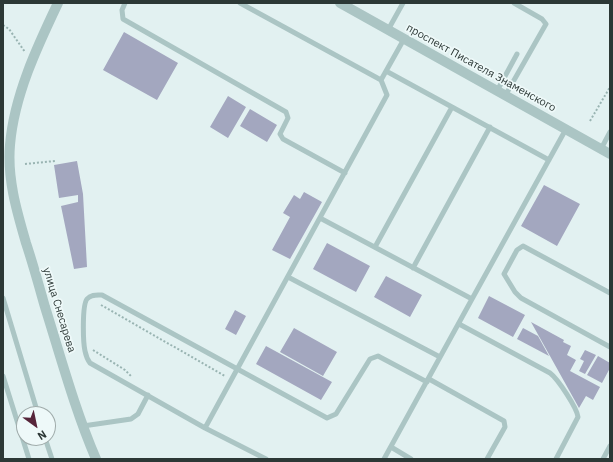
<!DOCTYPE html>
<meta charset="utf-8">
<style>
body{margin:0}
#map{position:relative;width:613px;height:462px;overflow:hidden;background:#e2f1f1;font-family:"IBM Plex Sans",sans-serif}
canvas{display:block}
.frame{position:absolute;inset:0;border:4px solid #2c3836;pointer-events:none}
.north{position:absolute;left:16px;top:406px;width:40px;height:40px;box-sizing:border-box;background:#eef9f9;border:1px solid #a0acab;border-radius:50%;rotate:147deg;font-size:11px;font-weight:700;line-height:16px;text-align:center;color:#2c3836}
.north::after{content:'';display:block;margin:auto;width:14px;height:18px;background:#56253a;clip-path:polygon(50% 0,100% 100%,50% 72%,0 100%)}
</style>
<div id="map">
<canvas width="613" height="462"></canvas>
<div class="frame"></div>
<div class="north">N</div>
</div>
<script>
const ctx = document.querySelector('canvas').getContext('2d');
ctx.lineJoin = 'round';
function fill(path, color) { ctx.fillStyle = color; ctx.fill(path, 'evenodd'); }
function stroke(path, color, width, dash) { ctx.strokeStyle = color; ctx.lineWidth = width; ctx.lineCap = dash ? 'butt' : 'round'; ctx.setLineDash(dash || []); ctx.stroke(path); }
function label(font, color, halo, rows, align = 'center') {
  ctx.font = font + ' "IBM Plex Sans",sans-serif'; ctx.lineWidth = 3.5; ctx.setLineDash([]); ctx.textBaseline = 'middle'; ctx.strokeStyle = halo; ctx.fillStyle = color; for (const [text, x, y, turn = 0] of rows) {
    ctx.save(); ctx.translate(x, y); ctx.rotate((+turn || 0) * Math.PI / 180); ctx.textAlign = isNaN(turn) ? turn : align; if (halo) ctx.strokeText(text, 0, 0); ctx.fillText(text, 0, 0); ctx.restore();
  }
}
const green = new Path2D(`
 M 124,32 L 178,63 L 157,100 L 103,70 Z
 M 228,96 L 246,107 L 228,138 L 210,127 Z
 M 250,109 L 277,125 L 267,142 L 240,126 Z
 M 77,161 L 83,194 L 87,267 L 74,269 L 61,206 L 78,202 L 78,195 L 59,198 L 54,165 Z
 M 544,185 L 580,204 L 557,246 L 521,226 Z
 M 304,192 L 322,202 L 290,259 L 272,250 L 290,217 L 283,213 L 294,195 L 300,199 Z
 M 327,243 L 370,266 L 356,292 L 313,269 Z
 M 386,276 L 422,295 L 410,317 L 374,297 Z
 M 489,296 L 525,315 L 513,337 L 478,318 Z
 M 235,310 L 246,316 L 236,335 L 225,329 Z
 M 531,322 L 564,340 L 563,342 L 571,346 L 567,355 L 576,360 L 570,371 L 600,387 L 593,400 L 586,396 L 579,408 Z
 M 294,328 L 337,352 L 323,376 L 280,352 Z
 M 523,328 L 538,336 L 549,356 L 517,339 Z
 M 266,346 L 332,382 L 321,400 L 256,364 Z
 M 585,350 L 596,355 L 585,374 L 579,371 L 584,361 L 580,359 Z
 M 598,356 L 610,363 L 610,368 L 602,383 L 587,375 Z`);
const path = new Path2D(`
 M 3,25 L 9,29 L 25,52
 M 590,121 L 610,87
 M 25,164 L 55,161
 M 101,305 L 225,376
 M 93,350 L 125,370 L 132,377`);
const service = new Path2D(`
 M 125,3 L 122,10 L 123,19 L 286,112 L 288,118 L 280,134 L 283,139 L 345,173
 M 240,3 L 381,80
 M 388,30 L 403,3
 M 497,91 L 517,54
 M 505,96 L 546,24 L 542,19 L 514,3
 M 452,107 L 549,160
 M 601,149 L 610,132
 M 320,218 L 472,299 L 384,459
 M 375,247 L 452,107 L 386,71
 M 413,268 L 490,127
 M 288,277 L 440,357
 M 610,293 L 523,246 L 517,250 L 504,274 L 515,292 L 521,298 L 610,347
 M 3,298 L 38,414
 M 472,299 L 566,129
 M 459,324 L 550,373 C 558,379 577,408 578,417 L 556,459
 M 3,376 L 29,459
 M 429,379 L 504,421 L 505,427 L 487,459
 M 83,426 L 131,419 L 138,414 L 148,395
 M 205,428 L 387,95 L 381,80 L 404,39
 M 45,438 L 52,459
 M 391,447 L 411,459
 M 266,459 L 205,428 L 90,363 C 87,359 86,356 85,351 C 83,342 82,305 87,299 C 91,294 97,295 102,295 L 327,418 L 336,414 L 370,359 L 378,356 L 427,382
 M 603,459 L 610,446`);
const minor = new Path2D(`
 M 58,3 C 37,47 14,96 10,145 C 7,179 17,212 26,243 C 33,264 39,286 45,307 C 61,358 75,410 96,459
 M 340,3 L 610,154`);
const streetNames = [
 ["проспект Писателя Знаменского",481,68,29],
 ["улица Снесарева",59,310,73]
];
fill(green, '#a3a7bf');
stroke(path, '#99b4b2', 2, [2, 2]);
stroke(service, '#abc5c4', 5);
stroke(minor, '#abc5c4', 10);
label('11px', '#2c3836', '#eef9f9', streetNames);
</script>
